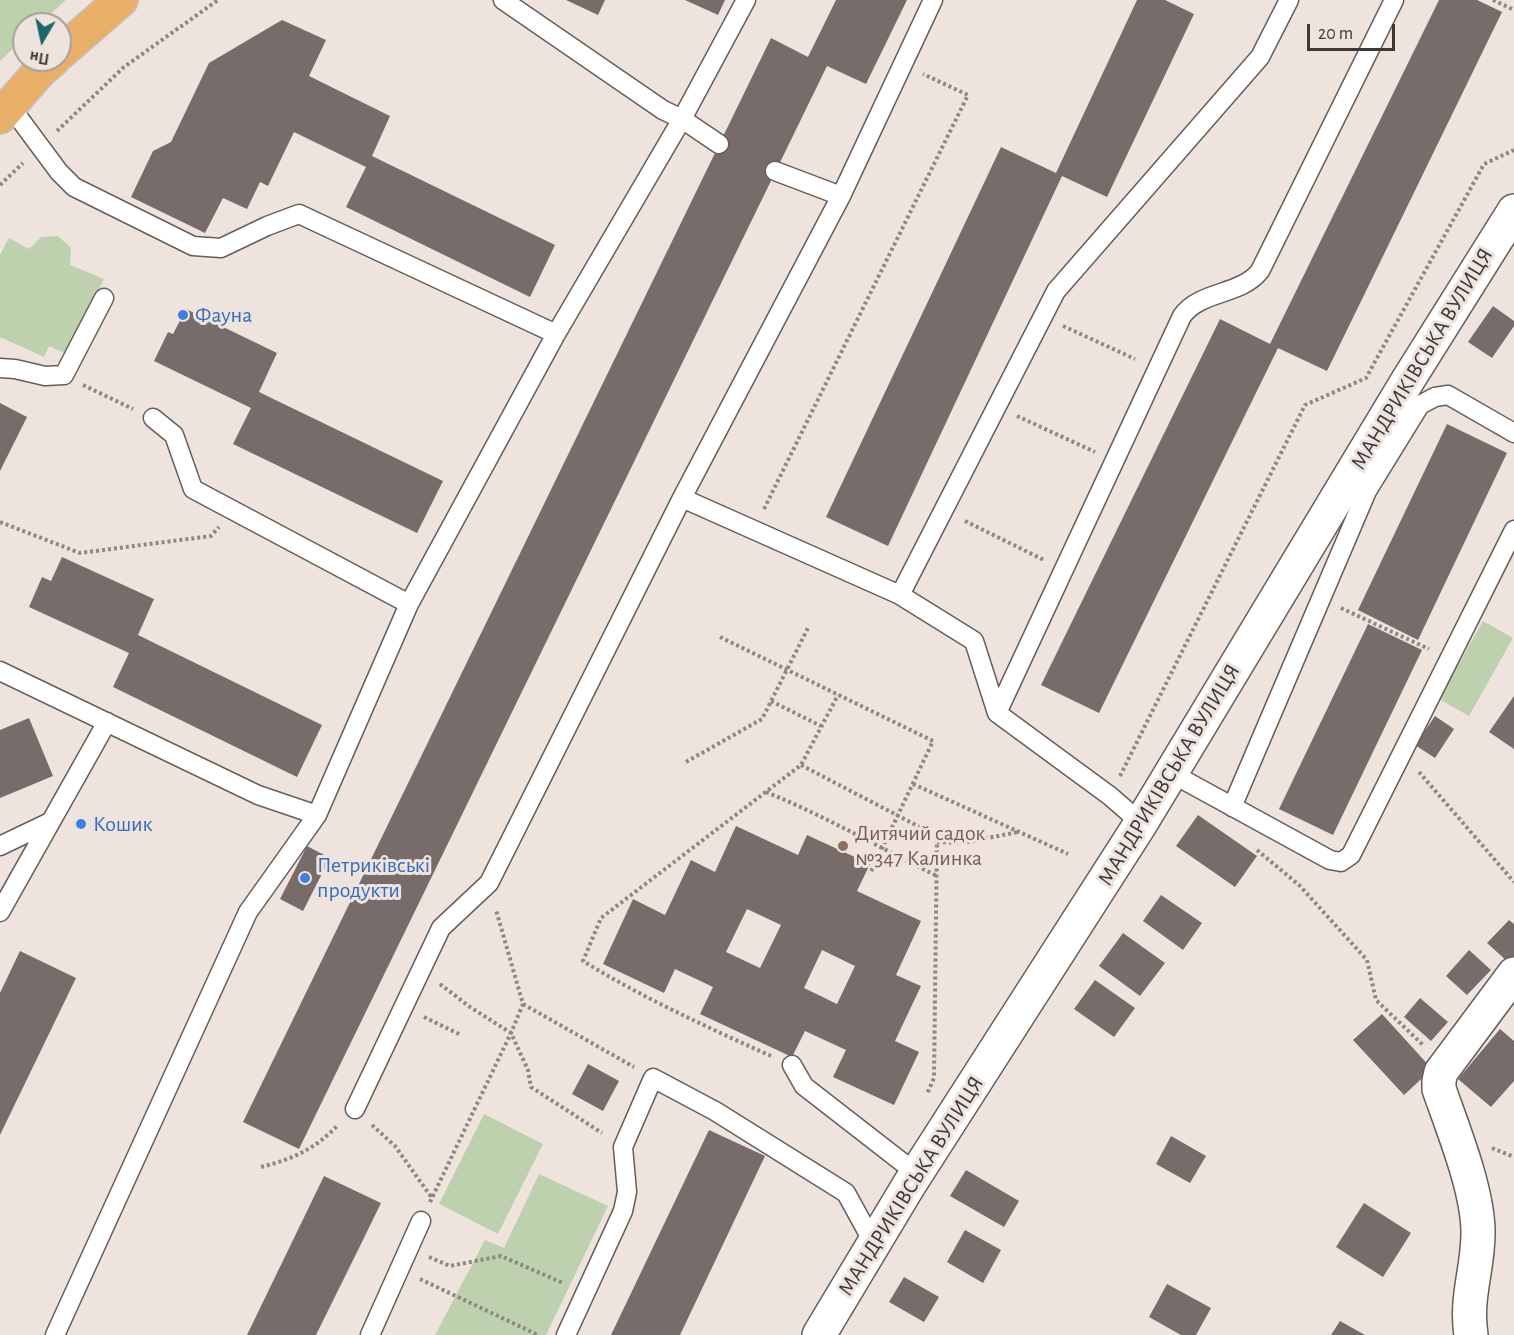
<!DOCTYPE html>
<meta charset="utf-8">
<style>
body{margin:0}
#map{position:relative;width:1514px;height:1335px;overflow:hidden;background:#eee3dd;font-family:"Alegreya Sans",sans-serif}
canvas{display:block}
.north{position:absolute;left:12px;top:12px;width:60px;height:60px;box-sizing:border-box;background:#eee3dd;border:2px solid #a79f9a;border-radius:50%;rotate:189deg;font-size:16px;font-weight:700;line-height:24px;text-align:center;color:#3c3836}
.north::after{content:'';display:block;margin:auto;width:21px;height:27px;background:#1a676a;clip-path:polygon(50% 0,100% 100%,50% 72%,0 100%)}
.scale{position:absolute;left:1307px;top:24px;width:88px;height:27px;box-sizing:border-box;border:3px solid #3c3836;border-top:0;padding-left:8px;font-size:18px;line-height:21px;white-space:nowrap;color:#3c3836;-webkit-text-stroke:4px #eee3dd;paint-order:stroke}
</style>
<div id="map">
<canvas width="1514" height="1335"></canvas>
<div class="north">Пн</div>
<div class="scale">20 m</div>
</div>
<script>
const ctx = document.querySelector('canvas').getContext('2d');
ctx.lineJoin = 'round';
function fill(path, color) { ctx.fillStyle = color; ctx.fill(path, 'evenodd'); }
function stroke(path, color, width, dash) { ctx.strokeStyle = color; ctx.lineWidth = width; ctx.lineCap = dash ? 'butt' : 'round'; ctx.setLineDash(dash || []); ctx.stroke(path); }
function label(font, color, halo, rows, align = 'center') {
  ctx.font = font + ' "Alegreya Sans",sans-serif'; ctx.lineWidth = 6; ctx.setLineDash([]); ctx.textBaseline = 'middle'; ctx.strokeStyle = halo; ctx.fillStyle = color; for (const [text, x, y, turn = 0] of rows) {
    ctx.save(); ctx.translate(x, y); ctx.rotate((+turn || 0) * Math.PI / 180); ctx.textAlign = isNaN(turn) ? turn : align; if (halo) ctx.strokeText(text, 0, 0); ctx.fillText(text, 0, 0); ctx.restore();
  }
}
const green = new Path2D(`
 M 0,0 L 66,0 L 39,24 L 24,24 L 24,38 L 0,61 Z
 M 58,236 L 71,248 L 70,265 L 104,279 L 66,354 L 49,346 L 44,357 L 0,337 L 0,255 L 9,238 L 29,249 L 41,237 Z
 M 1483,621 L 1513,638 L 1469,716 L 1439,699 Z
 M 484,1114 L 543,1144 L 498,1234 L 439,1204 Z
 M 539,1174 L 608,1206 L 546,1335 L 435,1335 L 485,1240 L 504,1248 Z`);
const building = new Path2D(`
 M 566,0 L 605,0 L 598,15 Z
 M 685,0 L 725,0 L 718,15 Z
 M 836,0 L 907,0 L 866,84 L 827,66 L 299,1149 L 243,1122 L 771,38 L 808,57 Z
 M 1137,0 L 1165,0 L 1194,14 L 1107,197 L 1062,176 L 888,546 L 826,517 L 1001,147 L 1056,173 Z
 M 1439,0 L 1477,0 L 1502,12 L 1327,371 L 1278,348 L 1099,713 L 1041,685 L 1220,319 L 1270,344 Z
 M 282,20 L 326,40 L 309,76 L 390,116 L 372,156 L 555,245 L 530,297 L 346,207 L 366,167 L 294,132 L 268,186 L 260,182 L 247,209 L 223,198 L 205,233 L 131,197 L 153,151 L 171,142 L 209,63 Z
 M 1493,306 L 1514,321 L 1514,326 L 1492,358 L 1468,342 Z
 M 186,309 L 277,353 L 259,392 L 443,481 L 417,533 L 233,444 L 251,408 L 154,361 L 168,332 L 173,334 Z
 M 0,403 L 27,417 L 0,471 Z
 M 1447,424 L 1507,453 L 1418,640 L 1358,610 Z
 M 62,557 L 154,599 L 138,635 L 322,725 L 297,777 L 113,687 L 129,653 L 29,607 L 42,577 L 51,581 Z
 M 1368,624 L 1422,650 L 1333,835 L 1279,809 Z
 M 1514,696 L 1514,749 L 1489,732 Z
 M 1435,716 L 1454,729 L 1435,758 L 1415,745 Z
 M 29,718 L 53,776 L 0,798 L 0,730 Z
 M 1198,815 L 1257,856 L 1235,887 L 1176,846 Z
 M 736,826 L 798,855 L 807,835 L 870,864 L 857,891 L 921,921 L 896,975 L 921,986 L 895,1041 L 919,1052 L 894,1105 L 833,1077 L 846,1050 L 805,1031 L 792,1057 L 700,1014 L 713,987 L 675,969 L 664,993 L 603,964 L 633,899 L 665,915 L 691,860 L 715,872 ZM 747,909 L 781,925 L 760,968 L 726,952 ZM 822,950 L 855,966 L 837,1004 L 804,988 Z
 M 307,846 L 330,858 L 303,911 L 280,899 Z
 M 1161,895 L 1202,923 L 1183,950 L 1143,921 Z
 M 1509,920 L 1514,924 L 1514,956 L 1508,962 L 1487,943 Z
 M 1123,933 L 1165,963 L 1140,996 L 1099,966 Z
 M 1469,950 L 1491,970 L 1467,995 L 1446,976 Z
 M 20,951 L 76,978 L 0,1135 L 0,993 Z
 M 1095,980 L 1135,1008 L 1114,1037 L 1074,1009 Z
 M 1420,998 L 1448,1022 L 1431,1041 L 1404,1017 Z
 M 1382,1014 L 1432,1069 L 1404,1095 L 1353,1040 Z
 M 1500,1029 L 1514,1041 L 1514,1081 L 1491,1107 L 1458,1079 Z
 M 588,1064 L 619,1081 L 603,1111 L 572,1094 Z
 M 709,1130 L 765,1156 L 680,1335 L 611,1335 Z
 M 1171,1136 L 1206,1156 L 1190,1183 L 1156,1164 Z
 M 966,1170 L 1019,1201 L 1004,1227 L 950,1196 Z
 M 324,1176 L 381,1203 L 361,1244 L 316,1335 L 247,1335 Z
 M 1364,1203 L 1411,1233 L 1383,1277 L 1336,1247 Z
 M 965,1230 L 1001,1250 L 983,1283 L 947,1262 Z
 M 904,1277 L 939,1297 L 924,1322 L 889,1302 Z
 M 1167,1284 L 1211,1308 L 1196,1335 L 1181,1335 L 1149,1317 Z
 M 1340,1321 L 1365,1335 L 1331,1335 Z`);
const path = new Path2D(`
 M 1493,0 L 1514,10
 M 57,131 L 124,67 L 218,0
 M 0,185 L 23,163
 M 1063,326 L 1135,359
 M 83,385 L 133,409
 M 1017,416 L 1095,452
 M 764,509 L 968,95 L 923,74
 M 965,521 L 1044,560
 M 0,522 L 80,553 L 211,536 L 219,527
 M 1341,608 L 1429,649
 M 720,637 L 933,741 L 870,874
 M 771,701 L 821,726
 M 686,762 L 762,719 L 809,626
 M 801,765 L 937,836 L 934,1078 L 927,1094
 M 1419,772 L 1514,882
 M 1120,776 L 1305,405 L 1366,378 L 1484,164 L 1514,150
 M 913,784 L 1068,854
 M 766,792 C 825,816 880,848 937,876
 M 937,842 L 962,843 L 1018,832
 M 1257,850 L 1299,885 L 1367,960 L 1376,1000 L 1423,1045
 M 440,984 L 470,1007 L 511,1033 L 528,1070 L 531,1087 L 602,1133
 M 523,1004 L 634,1067
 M 424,1017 L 461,1035
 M 771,1056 C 707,1027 643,998 583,961 L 601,918 L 801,765 L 838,695
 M 372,1125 L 395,1146 L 432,1198
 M 1492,1148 L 1514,1157
 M 261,1167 C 293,1159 315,1149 338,1125
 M 430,1202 L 511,1033 L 523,1004 L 496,910
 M 429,1257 L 450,1266 L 501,1256 L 563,1283
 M 420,1279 L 538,1335`);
const lane = new Path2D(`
 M 503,0 L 663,110 L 682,119 L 719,144
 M 10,106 L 59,172 L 74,187 L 193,246 L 221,248 L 267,226 L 299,214 L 556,334
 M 775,171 L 841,196
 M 0,368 L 15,369 L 45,376 L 64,375 L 104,298
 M 153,418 L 174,435 L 193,489 L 409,604
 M 682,498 L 900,595 L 1056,291 L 1260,57 L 1289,0
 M 900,595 L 974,641 L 997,713 L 1110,796 L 1141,823
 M 0,671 L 258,795 L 317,815
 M 997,713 L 1182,316 C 1201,290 1240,296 1260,271 L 1394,0
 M 1171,773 L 1330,860 L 1341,862 L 1351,855 L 1514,530
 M 1232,807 L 1367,491 L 1420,405 L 1435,397 L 1448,395 L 1514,433
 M 0,846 L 50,822
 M 0,912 L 107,722
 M 792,1065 L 804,1086 L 916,1173
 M 355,1109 L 441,928 L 489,883 L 682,498 L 841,196 L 933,0
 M 55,1335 L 248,912 L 317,815 L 409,604 L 556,334 L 682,119 L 746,0
 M 370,1335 L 421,1221
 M 566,1335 L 623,1211 L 627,1192 L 623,1147 L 653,1078 L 715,1111 L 846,1193 L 874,1244`);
const street = new Path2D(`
 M 819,1335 L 909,1185 L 1141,823 L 1408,380 L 1514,211
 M 1471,1335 C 1465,1296 1479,1267 1478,1230 C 1477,1188 1453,1129 1439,1089 L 1439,1081 L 1441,1072 L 1514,974`);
const primary = new Path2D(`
 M 60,53 L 121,0
 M 0,117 L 40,71 L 53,60`);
const markers = [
 [183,315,6,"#3f7fe0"],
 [81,824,6,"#3f7fe0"],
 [843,846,6,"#8d6e63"],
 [305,878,6,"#3f7fe0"]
];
const shopNames = [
 ["Фауна",195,315],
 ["Кошик",93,824],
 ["Петриківські",317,865],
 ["продукти",317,890]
];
const streetNames = [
 ["МАНДРИКІВСЬКА ВУЛИЦЯ",1422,359,-59],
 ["МАНДРИКІВСЬКА ВУЛИЦЯ",1169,775,-59],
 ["МАНДРИКІВСЬКА ВУЛИЦЯ",911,1186,-58]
];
const educationNames = [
 ["Дитячий садок",855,833],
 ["№347 Калинка",855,858]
];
fill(green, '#bed1af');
fill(building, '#786c6a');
stroke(lane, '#685e59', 21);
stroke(street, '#685e59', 36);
stroke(primary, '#c4c3c3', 36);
stroke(path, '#8e8783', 4, [3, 3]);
stroke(lane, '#fff', 18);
stroke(street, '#fff', 33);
stroke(primary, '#e8af69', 33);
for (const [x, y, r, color] of markers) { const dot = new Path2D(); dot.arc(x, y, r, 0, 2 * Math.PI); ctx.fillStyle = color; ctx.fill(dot); stroke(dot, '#eee3dd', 2); }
label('22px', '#366cbe', '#eee3dd', shopNames, 'left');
label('22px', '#3c3836', '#eee3dd', streetNames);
label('22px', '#785e54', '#eee3dd', educationNames, 'left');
</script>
